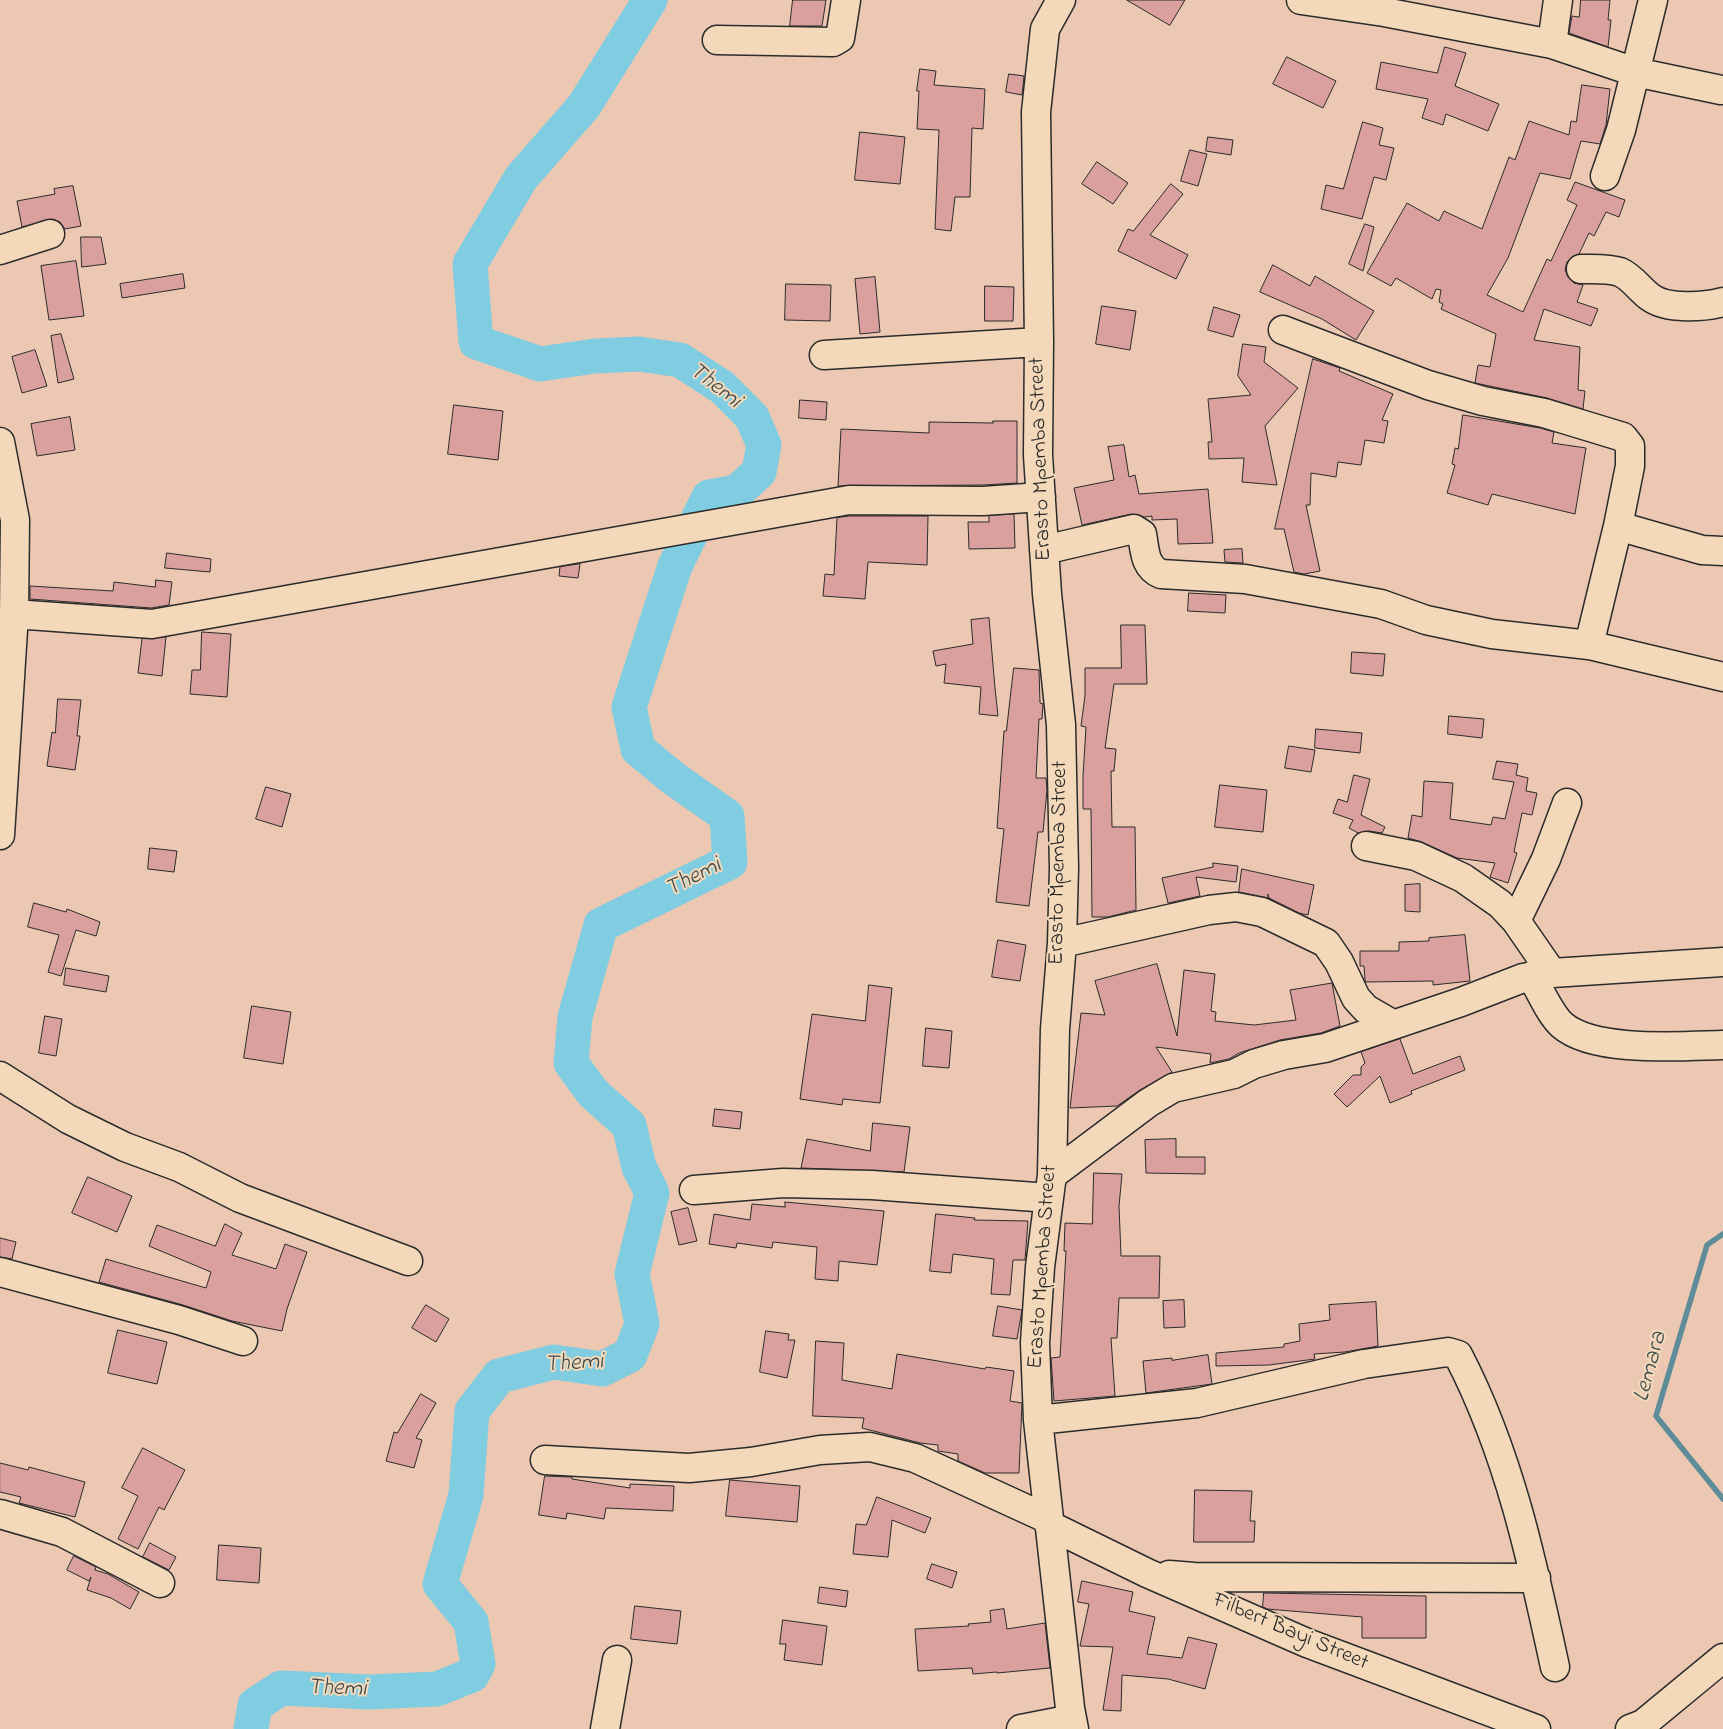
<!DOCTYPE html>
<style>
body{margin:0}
canvas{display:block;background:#ecc8b2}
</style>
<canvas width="1723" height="1729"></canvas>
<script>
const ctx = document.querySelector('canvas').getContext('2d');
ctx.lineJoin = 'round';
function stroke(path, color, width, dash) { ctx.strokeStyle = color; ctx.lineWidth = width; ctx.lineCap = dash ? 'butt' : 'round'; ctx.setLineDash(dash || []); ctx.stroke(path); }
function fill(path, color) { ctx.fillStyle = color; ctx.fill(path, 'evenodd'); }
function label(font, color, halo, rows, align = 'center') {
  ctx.font = font + ' "Indie Flower",sans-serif'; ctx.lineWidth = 4; ctx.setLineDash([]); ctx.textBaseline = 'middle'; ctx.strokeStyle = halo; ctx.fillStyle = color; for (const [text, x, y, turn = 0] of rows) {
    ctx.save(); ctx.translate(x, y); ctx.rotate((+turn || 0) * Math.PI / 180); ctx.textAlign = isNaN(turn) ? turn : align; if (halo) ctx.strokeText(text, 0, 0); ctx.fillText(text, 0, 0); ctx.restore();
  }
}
const stream = new Path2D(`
 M 1723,1234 L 1707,1245 L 1656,1416 L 1723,1499`);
const river = new Path2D(`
 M 251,1729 L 255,1705 L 281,1688 L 369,1692 L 437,1689 L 472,1675 L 478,1664 L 471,1622 L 440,1584 L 466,1495 L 472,1411 L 499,1376 L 554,1362 L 602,1369 L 630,1355 L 642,1324 L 632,1274 L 652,1193 L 639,1167 L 629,1125 L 593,1093 L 571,1063 L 575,1017 L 601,925 L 730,862 L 727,816 L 673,778 L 638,749 L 629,707 L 675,566 L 709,497 L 737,492 L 759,472 L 764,445 L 752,417 L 722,387 L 680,360 L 639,354 L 595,356 L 540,364 L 476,342 L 470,264 L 521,178 L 584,106 L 650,0`);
const building = new Path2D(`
 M 793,0 L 826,0 L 822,26 L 790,26 Z
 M 1127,0 L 1185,0 L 1170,25 Z
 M 1581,0 L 1610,0 L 1608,20 L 1611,20 L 1608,47 L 1569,33 L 1572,16 L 1579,17 Z
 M 1445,47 L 1466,53 L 1455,86 L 1499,104 L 1488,131 L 1446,114 L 1443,125 L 1422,118 L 1428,99 L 1376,89 L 1381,62 L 1437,73 Z
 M 1287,57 L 1336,81 L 1323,108 L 1273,84 Z
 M 920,69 L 936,71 L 934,85 L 985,89 L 983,129 L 972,128 L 970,197 L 955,197 L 951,231 L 935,229 L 939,130 L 917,129 L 919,91 L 917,91 Z
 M 1009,74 L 1024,76 L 1022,95 L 1006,92 Z
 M 1582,85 L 1610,89 L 1606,125 L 1600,144 L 1581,141 L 1570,179 L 1540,173 L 1508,258 L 1487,295 L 1523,312 L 1547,259 L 1551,261 L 1577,205 L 1567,200 L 1575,182 L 1625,200 L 1619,217 L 1606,212 L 1594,236 L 1589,233 L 1579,254 L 1573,256 L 1567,262 L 1565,270 L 1568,277 L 1574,283 L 1583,285 L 1577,302 L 1598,309 L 1591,326 L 1544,309 L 1534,340 L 1580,347 L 1578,390 L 1585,391 L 1583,409 L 1547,398 L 1475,383 L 1478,365 L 1490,367 L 1496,334 L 1441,309 L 1443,304 L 1439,302 L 1441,290 L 1436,289 L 1432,299 L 1396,278 L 1391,286 L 1367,273 L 1407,203 L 1439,221 L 1444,211 L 1482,229 L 1509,157 L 1515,160 L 1529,121 L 1569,135 L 1571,121 L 1576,122 Z
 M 1363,122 L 1383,128 L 1379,145 L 1394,148 L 1386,180 L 1374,177 L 1362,219 L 1321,209 L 1326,185 L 1343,189 Z
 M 860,132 L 905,137 L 900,184 L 855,180 Z
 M 1208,137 L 1233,140 L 1231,155 L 1206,151 Z
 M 1190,150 L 1207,154 L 1198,186 L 1181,181 Z
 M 1097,162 L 1128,183 L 1113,204 L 1082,184 Z
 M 1171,184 L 1183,194 L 1150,235 L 1188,255 L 1176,279 L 1118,251 L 1128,229 L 1133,231 Z
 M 73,186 L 81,226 L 65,229 L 60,222 L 53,219 L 22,227 L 17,201 L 55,194 L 54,189 Z
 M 1365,224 L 1374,227 L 1363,271 L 1349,264 Z
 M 81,237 L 101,237 L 106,264 L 82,267 Z
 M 76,261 L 84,316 L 49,320 L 41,266 Z
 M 1273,265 L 1310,286 L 1315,276 L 1374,311 L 1356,340 L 1322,319 L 1260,292 Z
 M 183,274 L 185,288 L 122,298 L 120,284 Z
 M 875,277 L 880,332 L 860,334 L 855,279 Z
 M 786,284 L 831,285 L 830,321 L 785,320 Z
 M 985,286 L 1014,287 L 1013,321 L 985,321 Z
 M 1102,306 L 1136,311 L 1130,350 L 1096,344 Z
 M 1214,307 L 1240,315 L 1233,337 L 1208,330 Z
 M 61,334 L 74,379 L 58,383 L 51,336 Z
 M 1243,344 L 1266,347 L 1264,362 L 1298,388 L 1265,426 L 1277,485 L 1242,482 L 1244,458 L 1209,459 L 1208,442 L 1212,442 L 1208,399 L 1251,395 L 1238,376 Z
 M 35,350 L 47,386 L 22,393 L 12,357 Z
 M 1313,359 L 1340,368 L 1339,371 L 1393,394 L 1382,420 L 1388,421 L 1384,443 L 1365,440 L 1361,465 L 1338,462 L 1336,477 L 1311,473 L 1310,505 L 1306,505 L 1320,571 L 1304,574 L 1294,572 L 1284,529 L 1275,529 Z
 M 800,400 L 827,402 L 826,420 L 799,418 Z
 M 454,405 L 503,411 L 498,460 L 448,454 Z
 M 1463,415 L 1540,428 L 1554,432 L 1552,443 L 1586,448 L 1575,514 L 1492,494 L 1488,505 L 1447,493 L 1455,465 L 1452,464 L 1455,448 L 1458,449 Z
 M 70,417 L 75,450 L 37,456 L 31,424 Z
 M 993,421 L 1017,421 L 1017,483 L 983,485 L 838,486 L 841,429 L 929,433 L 929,422 L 993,423 Z
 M 1124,445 L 1129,477 L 1135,475 L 1139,494 L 1208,489 L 1213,543 L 1178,544 L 1177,519 L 1152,520 L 1152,516 L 1145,517 L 1131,514 L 1082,525 L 1074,488 L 1114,480 L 1108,447 Z
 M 1014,514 L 1015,548 L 969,549 L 968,522 L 989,522 L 989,516 Z
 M 850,516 L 928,516 L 927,565 L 868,562 L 865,599 L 823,596 L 825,574 L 834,575 L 837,518 Z
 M 1242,549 L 1243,563 L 1225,562 L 1224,550 Z
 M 167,553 L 211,559 L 210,572 L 165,568 Z
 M 580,564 L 578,578 L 559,576 L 560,567 Z
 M 156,580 L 172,582 L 169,605 L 151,608 L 30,599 L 30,586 L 113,591 L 114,582 L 155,587 Z
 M 1189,593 L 1226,595 L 1225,613 L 1188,611 Z
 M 989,618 L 995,688 L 998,716 L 979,714 L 981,687 L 944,683 L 946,664 L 936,666 L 933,651 L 973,644 L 971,620 Z
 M 1121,625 L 1145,625 L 1147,684 L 1114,684 L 1105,748 L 1116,749 L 1114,771 L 1111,771 L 1112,827 L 1135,827 L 1136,910 L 1108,917 L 1092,917 L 1091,809 L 1083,809 L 1083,776 L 1086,727 L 1081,726 L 1085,696 L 1085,668 L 1121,668 Z
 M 202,632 L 231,634 L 227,697 L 190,694 L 192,670 L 200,670 Z
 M 166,637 L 162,676 L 138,673 L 142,639 Z
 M 1352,652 L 1385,654 L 1383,676 L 1351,673 Z
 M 1014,668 L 1039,670 L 1040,703 L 1043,704 L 1042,719 L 1039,719 L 1036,778 L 1046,778 L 1047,790 L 1043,832 L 1038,832 L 1029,906 L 996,902 L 1004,829 L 997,828 L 1004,731 L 1006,731 Z
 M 58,699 L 81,700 L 77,736 L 80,736 L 75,770 L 47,766 L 52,732 L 55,733 Z
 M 1449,716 L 1484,719 L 1482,738 L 1448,734 Z
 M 1316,729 L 1362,733 L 1360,753 L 1315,748 Z
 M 1289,746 L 1315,750 L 1311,772 L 1285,768 Z
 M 1497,761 L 1518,764 L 1516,775 L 1528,778 L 1526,791 L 1537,793 L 1532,815 L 1522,813 L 1514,852 L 1517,853 L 1508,883 L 1490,877 L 1495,863 L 1457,858 L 1422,842 L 1408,838 L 1412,815 L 1422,817 L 1424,781 L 1453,783 L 1450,819 L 1491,825 L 1493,817 L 1505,819 L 1514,782 L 1493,779 Z
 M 1354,775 L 1370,779 L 1361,815 L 1385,827 L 1382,833 L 1369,831 L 1358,833 L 1349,828 L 1353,820 L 1333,813 L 1338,799 L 1347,802 Z
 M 1220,785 L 1267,790 L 1263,832 L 1215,827 Z
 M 266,787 L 291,794 L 282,827 L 256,819 Z
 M 150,848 L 177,851 L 174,872 L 148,869 Z
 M 1213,863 L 1238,866 L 1236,882 L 1196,877 L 1200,896 L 1168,903 L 1162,878 L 1213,867 Z
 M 1242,869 L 1314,885 L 1308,915 L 1299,913 L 1269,898 L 1268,894 L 1268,898 L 1239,892 Z
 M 1420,884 L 1420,912 L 1405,911 L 1405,885 Z
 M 34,903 L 66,912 L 67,909 L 100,922 L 96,936 L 76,930 L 61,976 L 48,972 L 59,935 L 28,927 Z
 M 1465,935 L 1470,981 L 1433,985 L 1433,981 L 1366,982 L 1365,980 L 1364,966 L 1360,966 L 1360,951 L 1399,951 L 1399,942 L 1429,941 L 1429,938 Z
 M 998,940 L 1026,945 L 1020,981 L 992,977 Z
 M 1157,964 L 1177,1036 L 1184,970 L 1215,974 L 1211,1011 L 1216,1012 L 1215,1021 L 1254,1025 L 1296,1020 L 1290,990 L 1332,983 L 1340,1026 L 1321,1033 L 1280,1040 L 1239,1053 L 1229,1059 L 1210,1063 L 1211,1054 L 1156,1047 L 1172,1072 L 1140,1090 L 1117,1106 L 1070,1108 L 1081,1013 L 1105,1015 L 1095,981 Z
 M 66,968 L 109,976 L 106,992 L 64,985 Z
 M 869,985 L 892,988 L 880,1103 L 843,1099 L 842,1105 L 800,1099 L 812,1014 L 865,1021 Z
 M 252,1006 L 291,1012 L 283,1064 L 244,1058 Z
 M 45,1016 L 62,1019 L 56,1056 L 39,1053 Z
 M 926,1028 L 952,1031 L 949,1068 L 923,1066 Z
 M 1400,1039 L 1413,1074 L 1460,1056 L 1465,1070 L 1411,1091 L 1412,1094 L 1390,1103 L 1380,1076 L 1347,1107 L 1334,1094 L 1353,1075 L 1361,1075 L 1361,1067 L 1365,1063 L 1361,1052 Z
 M 715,1109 L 742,1112 L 740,1129 L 713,1126 Z
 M 873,1123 L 910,1127 L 904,1172 L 801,1168 L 807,1139 L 870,1151 Z
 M 1176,1139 L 1176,1157 L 1205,1157 L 1205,1174 L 1146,1173 L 1145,1140 Z
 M 1094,1173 L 1122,1174 L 1119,1206 L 1121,1256 L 1160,1256 L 1159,1298 L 1119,1298 L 1117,1338 L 1111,1338 L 1115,1396 L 1054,1401 L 1051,1358 L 1060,1357 L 1066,1251 L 1064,1251 L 1065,1223 L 1092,1224 Z
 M 88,1177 L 132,1196 L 117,1232 L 72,1213 Z
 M 785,1202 L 884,1211 L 877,1265 L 839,1261 L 838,1281 L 815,1279 L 817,1247 L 773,1242 L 772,1248 L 737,1243 L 736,1248 L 709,1244 L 714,1214 L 750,1220 L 752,1204 L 785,1207 Z
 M 688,1208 L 697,1241 L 679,1245 L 671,1212 Z
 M 936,1214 L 975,1218 L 974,1220 L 1028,1221 L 1025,1260 L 1013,1260 L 1010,1295 L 991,1294 L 994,1259 L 953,1254 L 951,1273 L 930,1271 Z
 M 225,1224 L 242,1233 L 232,1255 L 276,1269 L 285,1244 L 307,1252 L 287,1309 L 282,1331 L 232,1321 L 183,1305 L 99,1282 L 106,1259 L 206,1288 L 211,1272 L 149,1246 L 157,1225 L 215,1246 Z
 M 0,1238 L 16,1242 L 12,1259 L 0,1257 Z
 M 1184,1300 L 1185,1327 L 1164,1328 L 1163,1301 Z
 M 1376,1302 L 1378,1346 L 1345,1352 L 1314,1354 L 1315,1359 L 1269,1365 L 1216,1366 L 1216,1353 L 1284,1347 L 1284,1344 L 1300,1341 L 1299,1324 L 1330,1320 L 1329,1305 Z
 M 426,1305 L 449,1319 L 436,1342 L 412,1328 Z
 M 998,1306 L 1022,1310 L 1017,1339 L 993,1336 Z
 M 118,1330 L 167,1342 L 157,1384 L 108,1373 Z
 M 766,1331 L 789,1334 L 788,1340 L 795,1340 L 787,1378 L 760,1372 Z
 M 816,1341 L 844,1343 L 842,1380 L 892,1389 L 897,1354 L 985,1369 L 986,1367 L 1014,1371 L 1010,1401 L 1022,1403 L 1019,1473 L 985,1473 L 958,1461 L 958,1454 L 938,1451 L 938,1445 L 920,1443 L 862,1428 L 864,1418 L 813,1416 Z
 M 1208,1355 L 1212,1384 L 1146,1393 L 1143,1361 L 1172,1358 L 1172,1360 Z
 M 421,1394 L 436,1403 L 416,1438 L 422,1440 L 414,1468 L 386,1461 L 394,1432 L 397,1433 Z
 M 143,1448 L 185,1470 L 164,1510 L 159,1507 L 138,1549 L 118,1539 L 138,1496 L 122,1488 Z
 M 0,1463 L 28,1470 L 29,1467 L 85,1482 L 75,1517 L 19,1503 L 21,1497 L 0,1492 Z
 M 545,1476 L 572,1477 L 572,1479 L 630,1488 L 630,1484 L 674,1486 L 673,1511 L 606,1508 L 604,1519 L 567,1513 L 566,1519 L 539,1515 Z
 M 730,1480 L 800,1486 L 797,1522 L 726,1516 Z
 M 1195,1490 L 1252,1491 L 1250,1521 L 1255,1521 L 1254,1542 L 1194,1542 Z
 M 877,1497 L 931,1518 L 925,1533 L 892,1520 L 888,1557 L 853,1554 L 856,1524 L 866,1525 Z
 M 150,1543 L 176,1557 L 169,1570 L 143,1557 Z
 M 219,1545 L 261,1548 L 259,1583 L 217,1580 Z
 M 74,1556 L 96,1567 L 95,1570 L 108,1574 L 139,1592 L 130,1609 L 111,1598 L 87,1590 L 91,1577 L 89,1581 L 67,1570 Z
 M 932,1564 L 957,1572 L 952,1588 L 927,1579 Z
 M 1082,1581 L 1133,1592 L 1129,1611 L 1155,1617 L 1147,1654 L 1182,1658 L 1188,1637 L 1217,1644 L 1205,1689 L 1168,1679 L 1122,1675 L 1121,1711 L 1103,1710 L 1113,1647 L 1080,1646 L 1089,1604 L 1078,1602 Z
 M 820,1587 L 848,1591 L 846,1607 L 818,1603 Z
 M 1264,1593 L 1426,1596 L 1426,1638 L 1362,1638 L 1362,1617 L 1267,1609 L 1263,1607 Z
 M 635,1606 L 681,1611 L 677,1644 L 631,1639 Z
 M 1004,1609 L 1007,1629 L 1045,1623 L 1050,1668 L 997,1673 L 997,1672 L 973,1674 L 972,1668 L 918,1671 L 915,1629 L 969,1626 L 968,1624 L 991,1622 L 990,1611 Z
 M 783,1620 L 827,1626 L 822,1665 L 784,1660 L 786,1644 L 780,1644 Z`);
const minor = new Path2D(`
 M 1061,0 L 1045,29 L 1036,112 L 1039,342 L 1038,455 L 1047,594 L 1061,725 L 1064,868 L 1062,943 L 1055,1029 L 1052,1175 L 1040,1267 L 1035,1343 L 1038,1420 L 1070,1708 L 1074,1729
 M 1301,0 L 1384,12 L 1552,44 L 1635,72 L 1721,90
 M 717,40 L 833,42 L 840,38 L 846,0
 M 1552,44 L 1558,0
 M 1605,176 L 1621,130 L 1653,0
 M 0,250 L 50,234
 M 1581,269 C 1594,269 1608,268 1620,272 C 1632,277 1640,290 1650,297 C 1667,310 1704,307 1723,302
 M 1283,330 L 1428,385 L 1483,401 L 1544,413 L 1623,437 L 1630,446 L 1630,466 L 1618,526 L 1589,645
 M 824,355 L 1039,342
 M 0,442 L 15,520 L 14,614 L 0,835
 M 1618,526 L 1702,550 L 1723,551
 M 1044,550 L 1134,529 L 1142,534 C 1145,550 1144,567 1161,574 L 1245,579 L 1381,604 L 1426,620 L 1492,634 L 1589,645 L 1723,677
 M 14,614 L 152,624 L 849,500 L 983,501 L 1041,497
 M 1366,846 L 1416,856 L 1463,878 L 1500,904 L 1516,921 L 1552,973
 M 1516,921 L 1546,859 L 1567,803
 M 1062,943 L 1209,910 L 1236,907 L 1262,912 L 1326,943 L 1339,962 L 1356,998 L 1366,1009 L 1392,1024
 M 1531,976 C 1541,991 1549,1013 1562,1025 C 1594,1053 1681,1046 1723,1045
 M 0,1076 L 68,1119 L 125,1147 L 179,1167 L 240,1198 L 408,1261
 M 1052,1175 L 1148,1103 L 1173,1088 L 1234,1074 L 1254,1064 L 1284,1055 L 1325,1048 L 1461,1002 L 1523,978 L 1552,973 L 1723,962
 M 694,1190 L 783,1183 L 872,1185 L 1049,1198
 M 0,1272 L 179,1320 L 243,1341
 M 1038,1420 L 1197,1403 L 1364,1364 L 1448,1352 L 1458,1355 C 1509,1453 1532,1560 1555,1667
 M 545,1460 L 689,1468 L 751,1462 L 820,1450 L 870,1447 L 915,1458 L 1048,1519
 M 0,1514 L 62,1532 L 160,1583
 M 1049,1525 L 1147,1573 L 1307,1643 L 1536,1729
 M 1169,1575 L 1194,1577 L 1536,1578
 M 605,1729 L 617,1660
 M 1021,1729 L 1072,1719
 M 1630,1729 L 1643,1724 L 1723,1658`);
const streetNames = [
 ["Erasto Mpemba Street",1042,459,-92],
 ["Erasto Mpemba Street",1060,863,-89],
 ["Erasto Mpemba Street",1044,1267,-86],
 ["Filbert Bayi Street",1290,1633,23]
];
const waterNames = [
 ["Themi",714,387,38],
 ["Themi",694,879,-27],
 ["Themi",574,1365,-3],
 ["Lemara",1652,1367,-75],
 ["Themi",337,1690,2]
];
stroke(stream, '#5e8c98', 5.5);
stroke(river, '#80cce0', 35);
fill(building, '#daa09e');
stroke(building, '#2b2b2b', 1);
stroke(minor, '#2b2b2b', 31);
stroke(minor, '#f3d9ba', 28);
label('22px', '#2b2b2b', '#f3d9ba', streetNames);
label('italic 24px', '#3c4b4f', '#f3d9ba', waterNames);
</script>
